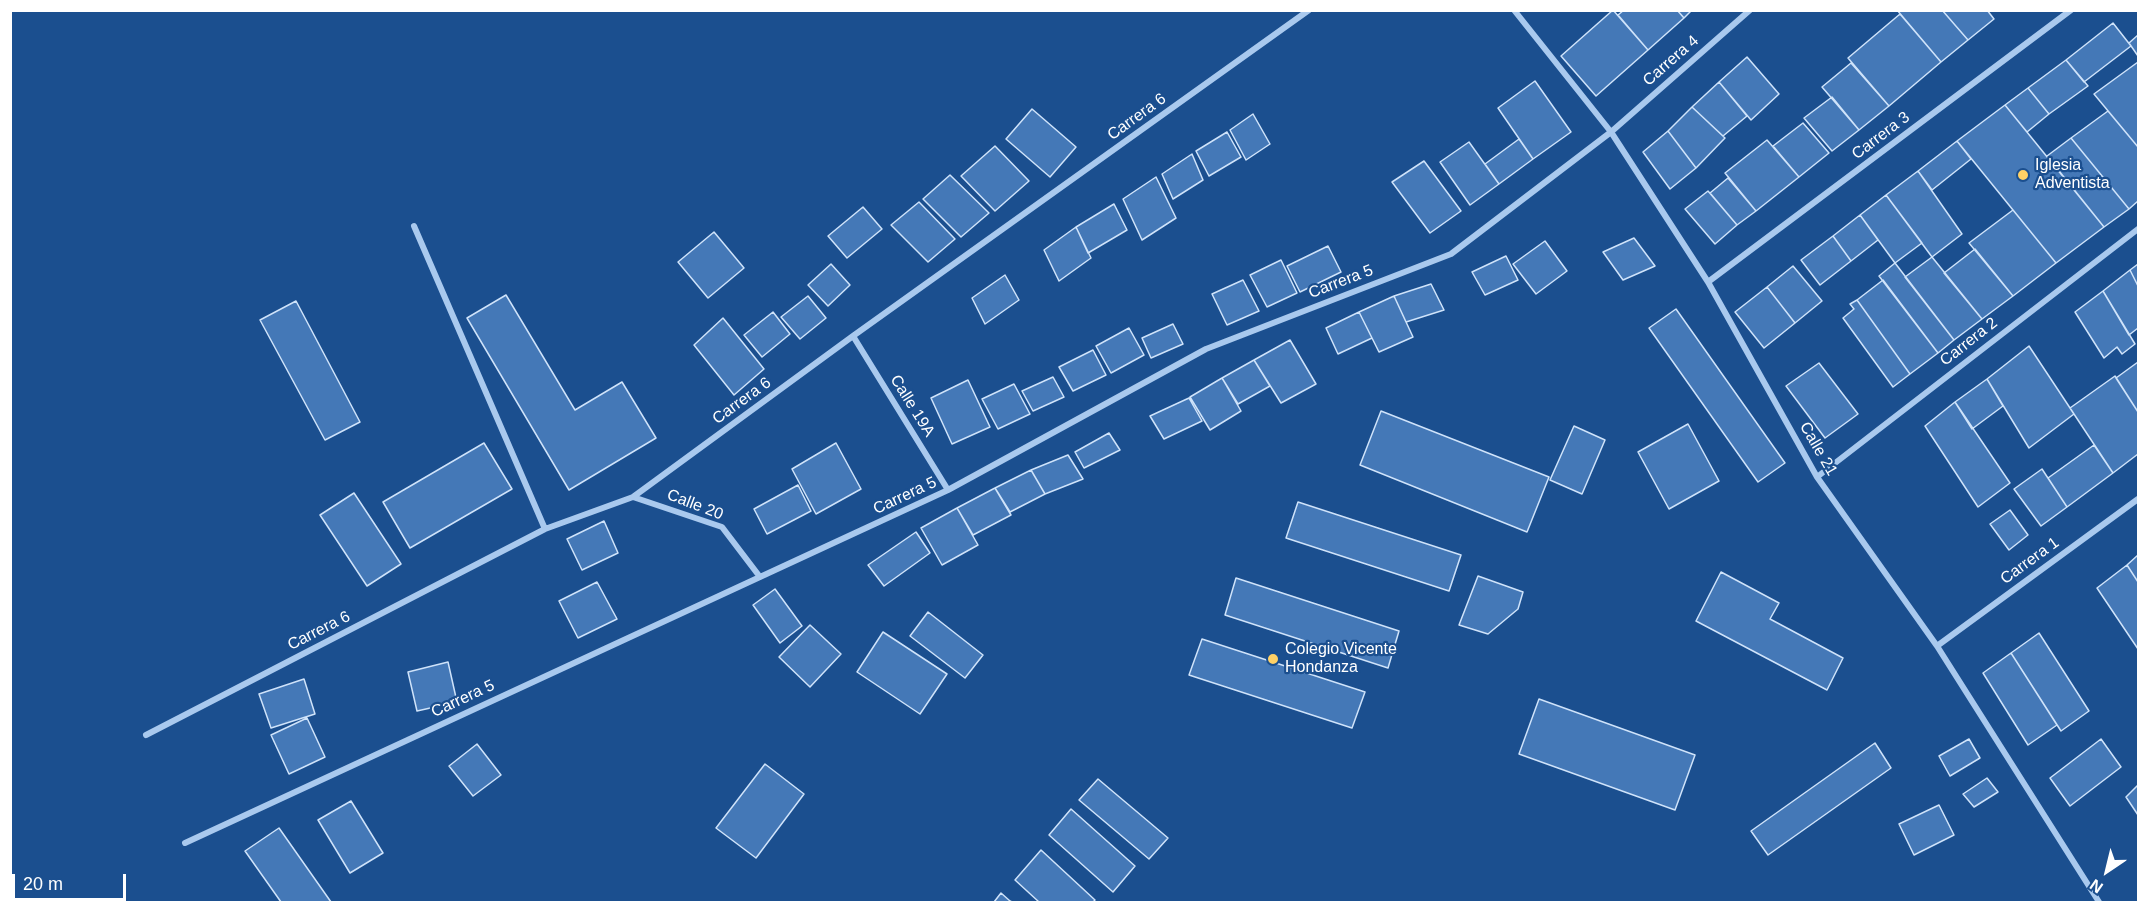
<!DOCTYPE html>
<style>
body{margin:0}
#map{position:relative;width:2149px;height:913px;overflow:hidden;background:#1b4f8f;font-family:Arial,sans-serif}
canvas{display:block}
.frame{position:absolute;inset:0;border:12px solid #fff;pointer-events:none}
.north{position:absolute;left:2077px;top:841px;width:60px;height:60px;-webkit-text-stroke:4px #1b4f8f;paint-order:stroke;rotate:215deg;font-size:16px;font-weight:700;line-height:24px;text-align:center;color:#fff}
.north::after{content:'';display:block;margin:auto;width:21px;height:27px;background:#fff;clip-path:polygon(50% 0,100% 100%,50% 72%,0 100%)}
.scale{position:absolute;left:12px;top:874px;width:114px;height:27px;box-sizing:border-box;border:3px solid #fff;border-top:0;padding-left:8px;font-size:18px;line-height:21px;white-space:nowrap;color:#fff;-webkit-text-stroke:4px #1b4f8f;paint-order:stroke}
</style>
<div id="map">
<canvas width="2149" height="913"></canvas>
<div class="frame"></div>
<div class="north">N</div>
<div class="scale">20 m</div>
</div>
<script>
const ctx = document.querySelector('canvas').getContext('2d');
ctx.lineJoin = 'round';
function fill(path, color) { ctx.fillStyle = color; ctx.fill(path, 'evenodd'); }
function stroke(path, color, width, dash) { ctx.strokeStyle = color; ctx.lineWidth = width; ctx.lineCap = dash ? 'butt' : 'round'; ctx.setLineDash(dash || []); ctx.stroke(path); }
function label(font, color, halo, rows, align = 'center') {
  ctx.font = font + ' Arial,sans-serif'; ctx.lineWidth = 4.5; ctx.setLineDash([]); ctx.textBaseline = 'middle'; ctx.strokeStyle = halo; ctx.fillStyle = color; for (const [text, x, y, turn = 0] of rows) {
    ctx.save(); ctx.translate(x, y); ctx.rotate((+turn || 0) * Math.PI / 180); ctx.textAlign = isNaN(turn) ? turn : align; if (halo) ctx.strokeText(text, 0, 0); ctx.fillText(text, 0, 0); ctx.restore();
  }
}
const building = new Path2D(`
 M 1613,10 L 1648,50 L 1596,96 L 1561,56 Z
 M 1624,10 L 1677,10 L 1684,18 L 1648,50 L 1618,15 Z
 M 1677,10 L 1692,10 L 1684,18 Z
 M 1897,10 L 1942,10 L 1968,40 L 1941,62 Z
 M 1942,10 L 1987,10 L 1994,19 L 1968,40 Z
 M 1900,14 L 1941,62 L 1889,106 L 1848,58 Z
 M 2113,23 L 2131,46 L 2084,82 L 2066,60 Z
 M 2138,35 L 2138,56 L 2129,43 Z
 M 1747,57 L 1779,94 L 1751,120 L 1719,82 Z
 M 2066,60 L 2088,86 L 2049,114 L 2028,88 Z
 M 2138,62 L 2138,147 L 2094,94 Z
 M 1851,63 L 1889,106 L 1859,130 L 1822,87 Z
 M 1535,81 L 1571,132 L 1533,159 L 1498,108 Z
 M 1719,82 L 1747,116 L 1723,136 L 1692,107 Z
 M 2028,88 L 2049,114 L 2027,132 L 2005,105 Z
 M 1832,97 L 1859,130 L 1832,151 L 1804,118 Z
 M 2005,105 L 2104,227 L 2056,263 L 1957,141 Z
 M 1692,107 L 1725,138 L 1696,168 L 1668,131 Z
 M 1032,109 L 1076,147 L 1050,177 L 1006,139 Z
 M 2108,111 L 2138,147 L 2138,201 L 2129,209 L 2071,138 Z
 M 1253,114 L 1270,144 L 1246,160 L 1230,130 Z
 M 1803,123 L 1829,153 L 1799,177 L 1773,146 Z
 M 1668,131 L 1696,168 L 1670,189 L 1643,152 Z
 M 1227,132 L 1241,157 L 1209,176 L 1196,151 Z
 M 2071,138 L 2129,209 L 2104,227 L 2047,156 Z
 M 1519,139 L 1533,159 L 1499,184 L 1485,164 Z
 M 1767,140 L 1799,177 L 1756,211 L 1725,173 Z
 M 1957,141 L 1971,159 L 1932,190 L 1918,171 Z
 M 1469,142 L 1499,184 L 1470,205 L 1440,162 Z
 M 995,146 L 1029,181 L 995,211 L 961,176 Z
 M 1192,154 L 1203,180 L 1173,199 L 1162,174 Z
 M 1424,161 L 1461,211 L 1430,233 L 1392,182 Z
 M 1918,171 L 1962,234 L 1932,257 L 1886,195 Z
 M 950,175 L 989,213 L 961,237 L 923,199 Z
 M 1156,177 L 1176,218 L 1142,240 L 1123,199 Z
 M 1728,178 L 1756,211 L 1737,225 L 1710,193 Z
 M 1708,191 L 1737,225 L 1715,244 L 1685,209 Z
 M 1886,195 L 1922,243 L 1895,263 L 1860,215 Z
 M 919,202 L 955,239 L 928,262 L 891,225 Z
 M 1114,204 L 1127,230 L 1088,253 L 1076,227 Z
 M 863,207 L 882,229 L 847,258 L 828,236 Z
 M 2013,210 L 2056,263 L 2013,296 L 1969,243 Z
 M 1860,215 L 1878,240 L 1851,261 L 1833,236 Z
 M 1076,227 L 1091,258 L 1059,281 L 1044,250 Z
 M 714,232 L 744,268 L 708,298 L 678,262 Z
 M 1833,236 L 1851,261 L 1820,285 L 1801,260 Z
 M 1634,238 L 1655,266 L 1623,280 L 1603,252 Z
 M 1545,241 L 1567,271 L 1536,294 L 1513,264 Z
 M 1328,246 L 1341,272 L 1300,292 L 1287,266 Z
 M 1975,249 L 2013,296 L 1982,319 L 1944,273 Z
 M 1506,256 L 1518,280 L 1485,295 L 1472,272 Z
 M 1932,257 L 1982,319 L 1954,340 L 1905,277 Z
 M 1281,260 L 1297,293 L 1267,307 L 1250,275 Z
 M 1895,263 L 1954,340 L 1938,353 L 1879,276 Z
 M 831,264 L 850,285 L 828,306 L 808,285 Z
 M 2138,264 L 2138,286 L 2130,270 Z
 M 1793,266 L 1822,301 L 1795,323 L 1767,287 Z
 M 2130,270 L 2138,286 L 2138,328 L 2129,335 L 2103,291 Z
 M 1005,275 L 1019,300 L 985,324 L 972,298 Z
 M 1243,280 L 1259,311 L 1227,325 L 1212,294 Z
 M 1883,280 L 1938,353 L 1910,374 L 1857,300 Z
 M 1431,284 L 1444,310 L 1406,322 L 1394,296 Z
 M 1767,287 L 1795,323 L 1764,348 L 1735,312 Z
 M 2103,291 L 2135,344 L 2122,354 L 2117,347 L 2104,358 L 2075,312 Z
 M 506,295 L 575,410 L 622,382 L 656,438 L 569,490 L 467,318 Z
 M 808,296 L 826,318 L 800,339 L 781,317 Z
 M 1394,296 L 1413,337 L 1379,352 L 1359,312 Z
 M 1857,300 L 1910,374 L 1893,387 L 1843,318 L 1854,309 L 1850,304 Z
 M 296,301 L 360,422 L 325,440 L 260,320 Z
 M 1676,309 L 1785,463 L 1758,482 L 1649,328 Z
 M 773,312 L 790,334 L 762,357 L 744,335 Z
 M 1359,312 L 1372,338 L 1338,354 L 1326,328 Z
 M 723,318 L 764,369 L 734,395 L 694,345 Z
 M 1173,324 L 1183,344 L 1151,358 L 1142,338 Z
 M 1129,328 L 1144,355 L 1111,373 L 1096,346 Z
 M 1290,340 L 1316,384 L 1281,403 L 1254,360 Z
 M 2029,346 L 2074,414 L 2029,448 L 1987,379 Z
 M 1093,350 L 1106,375 L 1073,391 L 1059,367 Z
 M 1254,360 L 1270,386 L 1238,404 L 1222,378 Z
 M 2138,362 L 2138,412 L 2116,378 Z
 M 1819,363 L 1858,414 L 1825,438 L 1786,386 Z
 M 2115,376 L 2138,412 L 2138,454 L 2113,473 L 2070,408 Z
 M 1053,377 L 1064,397 L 1033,411 L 1022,391 Z
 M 1222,378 L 1241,411 L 1210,430 L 1190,397 Z
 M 1987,379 L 2003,406 L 1972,429 L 1955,402 Z
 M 968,380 L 990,427 L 952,444 L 931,398 Z
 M 1014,384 L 1030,414 L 998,429 L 982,399 Z
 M 1189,398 L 1202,421 L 1164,439 L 1150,416 Z
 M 1955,402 L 2010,483 L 1978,507 L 1925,426 Z
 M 1381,411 L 1549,477 L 1527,532 L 1360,465 Z
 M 1688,424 L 1719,481 L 1669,509 L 1638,452 Z
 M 1574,426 L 1605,440 L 1582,494 L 1550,480 Z
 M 1109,433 L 1120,450 L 1084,468 L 1075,452 Z
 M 484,443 L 512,489 L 410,548 L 383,502 Z
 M 836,443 L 861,489 L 816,514 L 792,469 Z
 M 2094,445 L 2113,473 L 2067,507 L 2048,478 Z
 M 1068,455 L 1083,479 L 1045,494 L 1031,470 Z
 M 2042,469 L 2067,507 L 2041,526 L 2014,489 Z
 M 1031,470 L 1045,494 L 1010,512 L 995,488 Z
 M 798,485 L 811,511 L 767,534 L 754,509 Z
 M 995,488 L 1011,515 L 973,535 L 957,508 Z
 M 354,493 L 401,564 L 367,586 L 320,515 Z
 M 1298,502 L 1461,555 L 1449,591 L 1286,538 Z
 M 957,508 L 978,545 L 942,565 L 921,528 Z
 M 2010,510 L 2028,535 L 2009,550 L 1990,524 Z
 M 604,521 L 618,553 L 582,570 L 567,539 Z
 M 916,532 L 930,553 L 884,586 L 868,565 Z
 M 2138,555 L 2138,582 L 2127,565 Z
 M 2127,565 L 2138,582 L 2138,649 L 2097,588 Z
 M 1721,572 L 1779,603 L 1770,619 L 1843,658 L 1827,690 L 1696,621 Z
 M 1478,576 L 1523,592 L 1518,609 L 1488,634 L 1459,625 Z
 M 1236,578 L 1399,631 L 1388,668 L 1225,615 Z
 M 597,582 L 617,619 L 578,638 L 559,601 Z
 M 775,589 L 802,626 L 780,643 L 753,605 Z
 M 928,612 L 983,655 L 965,678 L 910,636 Z
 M 810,625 L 841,654 L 810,687 L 779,657 Z
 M 883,632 L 947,674 L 920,714 L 857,672 Z
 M 2039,633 L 2089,711 L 2061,731 L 2011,653 Z
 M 1202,639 L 1365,692 L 1352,728 L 1189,675 Z
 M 2011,653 L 2057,725 L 2028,745 L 1983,673 Z
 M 448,662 L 457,702 L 417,711 L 408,672 Z
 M 304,679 L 315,714 L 271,728 L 259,694 Z
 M 1539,699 L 1695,755 L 1675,810 L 1519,754 Z
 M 307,718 L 325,757 L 289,774 L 271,735 Z
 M 1969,739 L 1980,758 L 1950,776 L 1939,756 Z
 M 2101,739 L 2121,767 L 2070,806 L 2050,778 Z
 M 1875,743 L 1891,768 L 1768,855 L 1751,831 Z
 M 477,744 L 501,775 L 473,796 L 449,766 Z
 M 765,764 L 804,794 L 756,858 L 716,828 Z
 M 1987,778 L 1998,792 L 1974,807 L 1963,794 Z
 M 1098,779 L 1168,838 L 1149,859 L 1079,800 Z
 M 2138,785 L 2138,815 L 2126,797 Z
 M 351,801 L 383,853 L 350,873 L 318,820 Z
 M 1939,805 L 1954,835 L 1914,855 L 1899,824 Z
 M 1071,809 L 1135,866 L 1113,892 L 1049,835 Z
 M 279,828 L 331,902 L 281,902 L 245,851 Z
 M 1041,850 L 1095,900 L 1093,902 L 1039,902 L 1015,880 Z
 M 1001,893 L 1010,901 L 1012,902 L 994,902 Z`);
const minor = new Path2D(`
 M 1514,10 L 1611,132 L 1708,282 L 1817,477 L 1937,646 L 2099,902
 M 414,226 L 545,529
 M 1708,282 L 2071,10
 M 853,336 L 948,490
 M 1817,477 L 2138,229
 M 633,497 L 722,527 L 760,577
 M 1937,646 L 2138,499
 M 146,735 L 545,529 L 633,497 L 853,336 L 1309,10
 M 185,843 L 948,490 L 1206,349 L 1451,254 L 1611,132 L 1750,10`);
const markers = [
 [2023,175,6,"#ffd166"],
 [1273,659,6,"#ffd166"]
];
const streetNames = [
 ["Carrera 4",1671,61,-41],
 ["Carrera 6",1137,117,-36],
 ["Carrera 3",1881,136,-37],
 ["Carrera 5",1341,282,-21],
 ["Carrera 2",1969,342,-38],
 ["Carrera 6",742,401,-36],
 ["Calle 19A",912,406,58],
 ["Calle 21",1818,449,60],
 ["Carrera 5",905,496,-25],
 ["Calle 20",695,505,21],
 ["Carrera 1",2030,561,-36],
 ["Carrera 6",319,631,-27],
 ["Carrera 5",463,699,-25]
];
const poiNames = [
 ["Iglesia",2035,166],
 ["Adventista",2035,184],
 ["Colegio Vicente",1285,650],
 ["Hondanza",1285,668]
];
fill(building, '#4478b7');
stroke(building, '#cfe3fa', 1.5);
stroke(minor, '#a9c9ee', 6);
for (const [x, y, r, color] of markers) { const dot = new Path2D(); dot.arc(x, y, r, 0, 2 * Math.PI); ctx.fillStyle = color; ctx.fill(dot); stroke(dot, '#1b4f8f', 2); }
label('16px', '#fff', '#1b4f8f', streetNames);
label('16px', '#fff', '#1b4f8f', poiNames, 'left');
</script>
